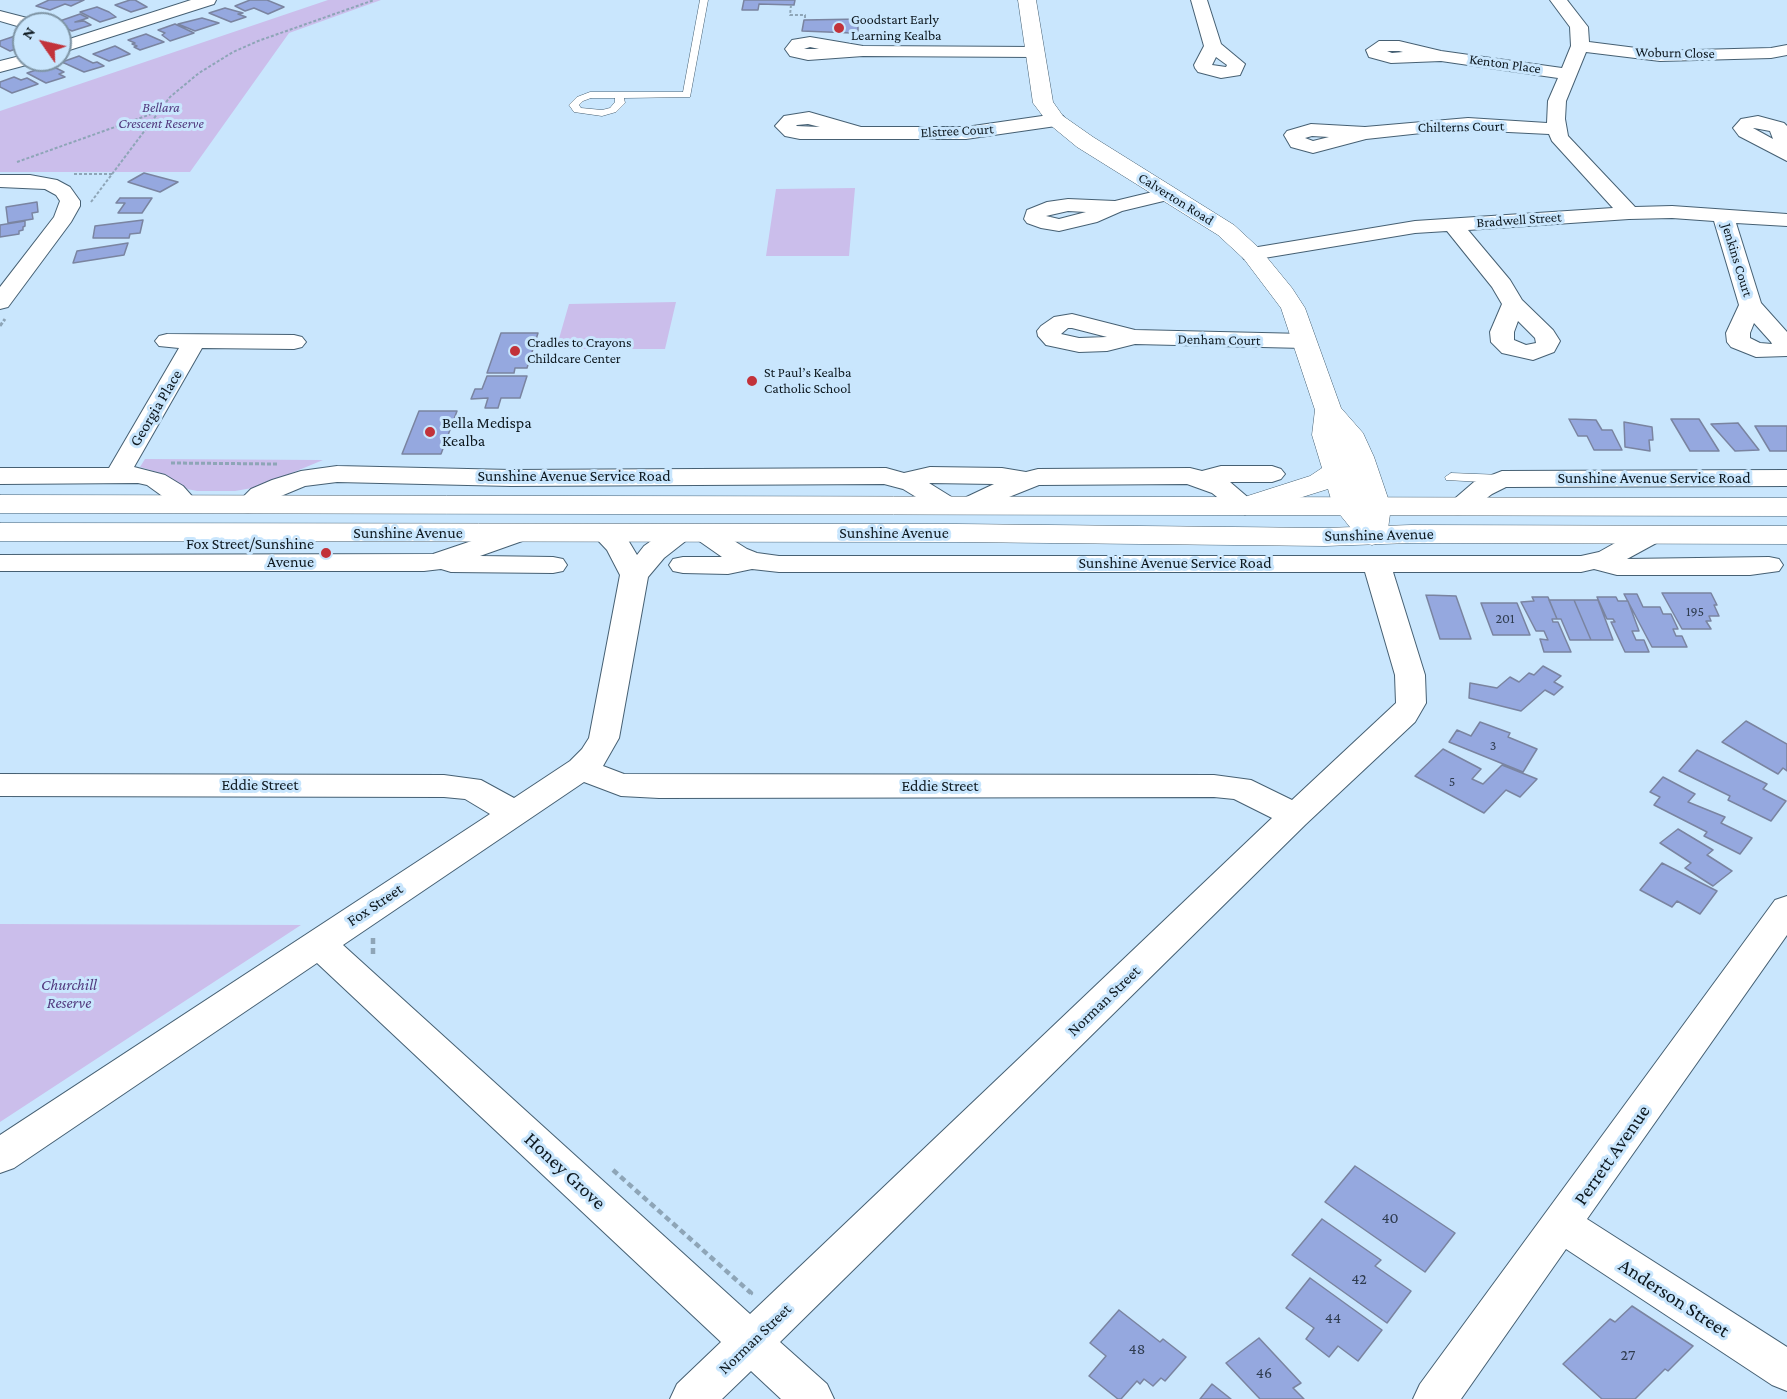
<!DOCTYPE html>
<html>
<head>
<meta charset="utf-8">
<style>
  body { margin:0 }
  #map { position:relative; width:1787px; height:1399px; overflow:hidden; background:#c9e6fd; font-family:"Crimson Pro",serif }
  canvas { display:block }
  .north { position:absolute; left:12px; top:12px; width:60px; height:60px; box-sizing:border-box; background:#c9e6fd; border:2px solid #7e94a4; border-radius:50%; rotate:304deg; font-size:16px; font-weight:700; line-height:24px; text-align:center; color:#0d181f }
  .north::after { content:''; display:block; margin:auto; width:21px; height:27px; background:#c2323a; clip-path:polygon(50% 0,100% 100%,50% 72%,0 100%) }
</style>
</head>
<body>
<div id="map">
<canvas width="1787" height="1399"></canvas>
<div class="north">N</div>
</div>
<script>
const g = document.querySelector('canvas').getContext('2d');
g.lineJoin = 'round';
function paint(path, color) { g.fillStyle = color; g.fill(path, 'evenodd'); }
const shape = rows => new Path2D(rows.map(r => 'M' + r).join(''));
function strokePath(path, color, width, dash) { g.strokeStyle = color; g.lineWidth = width; g.lineCap = dash ? 'butt' : 'round'; g.setLineDash(dash || []); g.stroke(path); }
function label(font, color, halo, rows, align = 'center') {
  g.font = font + ' "Crimson Pro",serif'; g.lineWidth = 6; g.setLineDash([]); g.textBaseline = 'middle'; g.strokeStyle = halo; g.fillStyle = color; for (const [text, x, y, turn = 0] of rows) {
    g.save(); g.translate(x, y); g.rotate((+turn || 0) * Math.PI / 180); g.textAlign = isNaN(turn) ? turn : align; if (halo) g.strokeText(text, 0, 0); g.fillText(text, 0, 0); g.restore();
  }
}
paint(shape([
  [328,0,381,0,289,33,190,172,0,172,0,111],
  [855,188,849,256,766,256,776,189],
  [676,302,665,349,556,349,569,304],
  [145,459,323,460,258,487,235,491,197,491,187,489,164,474,140,467],
  [0,924,301,925,0,1122]
]), '#cbbeeb');
const building = shape([
  [49,0,84,0,71,6,65,4,50,10,36,6,49,0],
  [130,0,135,0,147,7,131,12,115,5,130,0],
  [250,0,267,0,284,7,268,14,254,8,245,11,235,6,250,0],
  [744,0,795,0,794,5,759,4,758,10,742,10,744,0],
  [97,7,109,12,116,17,100,22,80,12,97,7],
  [225,8,243,13,238,14,246,17,231,22,209,13,225,8],
  [80,14,88,18,75,22,84,21,91,25,72,31,54,23,80,14],
  [202,18,219,23,195,31,178,24,202,18],
  [861,19,862,24,858,25,858,31,852,33,802,31,804,20,861,19],
  [175,24,194,33,170,41,162,35,165,33,158,30,175,24],
  [146,34,164,42,140,50,134,47,137,46,132,44,135,43,128,40,146,34],
  [18,35,24,38,24,41,20,42,24,46,10,51,0,46,0,41,18,35],
  [115,46,130,54,109,61,93,54,115,46],
  [79,56,93,63,97,62,104,66,84,72,62,62,79,56],
  [45,67,49,69,54,67,64,72,59,74,65,77,46,83,27,73,45,67],
  [14,77,21,80,27,78,38,84,12,93,0,87,0,82,14,77],
  [144,173,178,182,160,192,128,182,144,173],
  [120,198,152,198,142,213,118,213,125,203,116,203,120,198],
  [37,202,38,212,32,213,33,219,8,223,6,207,37,202],
  [143,220,140,233,130,234,129,238,93,238,95,226,143,220],
  [25,221,25,226,23,227,23,230,19,231,19,234,0,237,0,225,25,221],
  [128,243,124,255,73,263,77,251,128,243],
  [501,333,538,333,527,368,515,368,514,373,487,373,501,333],
  [487,376,527,376,520,398,501,398,498,408,485,408,488,398,471,399,475,389,482,389,487,376],
  [419,411,457,411,441,454,402,454,419,411],
  [1569,419,1596,420,1602,430,1612,430,1622,450,1594,450,1587,436,1578,436,1569,419],
  [1671,419,1699,419,1719,451,1690,451,1671,419],
  [1624,422,1652,427,1653,440,1649,440,1650,451,1625,447,1624,422],
  [1738,423,1759,450,1735,451,1711,424,1738,423],
  [1755,426,1787,426,1787,451,1770,451,1755,426],
  [1662,593,1711,593,1717,605,1714,605,1719,616,1709,616,1711,621,1706,621,1711,629,1682,629,1662,593],
  [1624,594,1637,594,1643,607,1660,607,1663,614,1671,614,1678,629,1673,629,1676,636,1682,636,1687,647,1652,647,1624,594],
  [1426,595,1456,596,1471,639,1440,639,1426,595],
  [1532,597,1548,597,1557,619,1552,619,1553,622,1558,622,1571,652,1544,652,1540,639,1548,640,1544,631,1536,631,1521,602,1534,601,1532,597],
  [1597,597,1616,597,1618,601,1628,601,1639,631,1632,631,1636,640,1644,640,1649,652,1625,652,1611,622,1615,622,1613,619,1607,619,1597,597],
  [1549,600,1574,600,1591,640,1570,640,1561,619,1557,619,1549,600],
  [1574,600,1598,600,1613,640,1591,640,1574,600],
  [1481,603,1517,603,1530,635,1493,635,1481,603],
  [1543,666,1561,676,1554,682,1563,687,1554,695,1545,690,1521,711,1469,698,1470,683,1497,688,1510,677,1519,682,1529,673,1534,675,1543,666],
  [1746,721,1787,744,1787,771,1783,768,1778,774,1722,742,1746,721],
  [1480,722,1510,733,1508,737,1537,749,1523,772,1449,742,1457,730,1471,736,1480,722],
  [1443,749,1481,769,1472,779,1483,784,1502,765,1537,779,1520,797,1506,790,1484,813,1415,776,1443,749],
  [1697,750,1767,784,1763,789,1786,801,1771,821,1728,800,1730,796,1679,771,1697,750],
  [1663,777,1695,794,1688,802,1725,817,1721,823,1752,838,1740,854,1704,836,1707,832,1654,805,1660,797,1650,792,1663,777],
  [1678,829,1713,850,1707,855,1732,871,1713,886,1685,868,1691,863,1660,843,1678,829],
  [1662,863,1717,891,1700,914,1677,901,1672,907,1640,890,1662,863],
  [1355,1166,1455,1233,1425,1272,1325,1202,1355,1166],
  [1322,1219,1381,1260,1375,1266,1411,1291,1387,1323,1292,1255,1322,1219],
  [1310,1278,1382,1330,1358,1361,1338,1346,1329,1357,1306,1339,1314,1328,1286,1308,1310,1278],
  [1632,1306,1693,1346,1668,1371,1665,1369,1635,1399,1602,1399,1563,1364,1610,1319,1615,1322,1632,1306],
  [1119,1310,1160,1342,1163,1339,1186,1357,1165,1381,1161,1378,1153,1386,1144,1379,1140,1384,1137,1381,1121,1399,1118,1399,1089,1376,1106,1356,1090,1343,1119,1310],
  [1259,1338,1301,1383,1293,1388,1304,1399,1260,1399,1226,1363,1259,1338],
  [1212,1384,1231,1399,1200,1399,1212,1384]
]);
paint(building, '#95a8df');
strokePath(building, '#7a84a0', 1.5);
const service = shape([
  [700,0,708,0,690,97,624,98,625,103,616,112,602,116,574,112,569,105,577,97,590,92,683,92,700,0],
  [591,98,615,98,615,102,610,108,602,110,581,108,579,105,583,101,591,98],
  [1451,473,1502,475,1508,479,1502,483,1446,480,1445,477,1451,473]
]);
const minor = shape([
  [191,0,216,0,214,4,60,53,60,42,191,0],
  [1191,0,1207,0,1221,44,1245,64,1240,75,1221,78,1198,72,1195,68,1194,65,1204,46,1191,0],
  [1216,57,1227,65,1226,67,1212,65,1216,57],
  [1550,0,1567,0,1588,27,1589,42,1660,51,1771,48,1787,45,1787,55,1771,58,1660,61,1586,52,1566,101,1565,119,1568,136,1635,207,1672,206,1787,214,1787,226,1736,223,1761,303,1787,332,1787,356,1756,357,1731,347,1727,342,1726,333,1739,305,1714,221,1672,218,1629,219,1468,230,1510,280,1522,300,1553,330,1560,341,1554,352,1533,360,1502,353,1491,342,1490,332,1502,304,1492,287,1447,231,1415,233,1252,260,1244,259,1241,254,1244,249,1252,248,1415,221,1613,208,1552,141,1549,134,1468,130,1440,131,1366,139,1313,153,1291,147,1284,135,1287,131,1311,124,1365,127,1468,118,1547,123,1548,101,1558,78,1441,61,1391,63,1369,57,1366,50,1379,41,1399,41,1441,51,1562,68,1571,46,1570,27,1550,0],
  [1387,51,1399,51,1403,52,1392,53,1387,51],
  [1312,136,1329,137,1313,141,1305,138,1312,136],
  [1518,321,1535,338,1536,343,1526,345,1514,340,1514,332,1518,321],
  [1754,323,1771,342,1772,344,1760,343,1750,338,1750,333,1754,323],
  [0,11,35,20,38,24,24,24,24,28,0,21,0,11],
  [810,37,863,46,1034,47,1040,48,1043,52,1040,56,1034,57,863,56,808,60,790,56,785,49,792,40,810,37],
  [810,47,819,49,804,49,810,47],
  [24,55,24,60,33,60,30,64,0,72,0,61,24,55],
  [809,112,861,127,966,127,1056,114,1063,116,1066,120,1063,124,1056,126,966,139,800,139,785,136,775,126,784,116,809,112],
  [808,124,820,127,796,126,797,125,808,124],
  [1758,116,1784,123,1787,126,1787,161,1739,136,1733,128,1741,119,1758,116],
  [1754,128,1770,131,1773,139,1753,128,1754,128],
  [0,175,30,175,57,180,70,187,80,201,80,206,71,222,8,307,0,309,0,287,54,217,60,201,56,195,45,189,0,187,0,175],
  [1169,188,1176,190,1179,194,1176,198,1122,211,1097,222,1059,231,1041,228,1027,223,1024,219,1027,210,1047,202,1068,199,1115,201,1169,188],
  [1068,211,1086,212,1059,219,1046,216,1068,211],
  [1072,314,1135,330,1304,334,1312,336,1316,341,1312,346,1304,348,1135,344,1107,351,1079,352,1046,345,1038,336,1037,331,1041,326,1054,317,1072,314],
  [1068,328,1072,328,1107,337,1079,338,1061,334,1068,328],
  [167,334,294,335,302,337,306,342,302,347,294,349,202,348,134,467,165,475,183,486,199,504,195,510,186,512,177,510,165,498,147,485,138,483,0,484,0,468,109,468,179,348,159,346,155,341,159,336,167,334],
  [337,466,511,470,886,468,904,473,930,467,1002,468,1026,472,1038,469,1190,468,1202,471,1221,466,1272,466,1281,469,1285,474,1281,479,1272,482,1230,482,1258,506,1254,512,1245,514,1236,512,1212,493,1187,484,1039,485,969,513,958,509,948,513,939,511,903,489,884,484,511,486,337,482,305,486,269,501,257,511,248,513,239,511,235,505,251,489,272,480,301,471,337,466],
  [929,483,930,483,994,484,958,501,929,483],
  [1787,470,1787,486,1506,487,1492,494,1467,513,1458,515,1449,513,1445,507,1474,482,1502,471,1787,470],
  [519,525,528,527,532,533,528,539,480,556,553,557,563,559,567,565,563,571,553,573,451,572,441,569,424,571,0,571,0,555,433,554,519,525],
  [604,525,613,527,628,540,637,555,644,546,671,527,680,525,689,527,692,530,694,527,703,525,712,527,747,549,757,553,779,556,1581,556,1599,552,1640,529,1650,527,1660,529,1663,535,1660,541,1627,559,1769,557,1779,559,1783,565,1779,571,1750,575,1617,575,1594,569,1581,572,1393,572,1425,675,1426,703,1415,722,1306,824,780,1342,827,1384,834,1399,781,1399,751,1371,722,1399,670,1399,677,1384,721,1342,317,963,14,1168,0,1173,0,1135,490,814,465,799,444,797,0,796,0,774,444,775,481,780,514,798,570,761,582,749,589,738,620,575,607,550,591,533,595,527,604,525],
  [692,536,722,557,683,557,673,559,669,565,673,571,683,573,728,574,752,569,779,572,1365,572,1395,675,1396,703,1292,800,1251,780,1214,775,624,774,603,766,619,738,648,577,664,558,692,536],
  [584,782,621,796,659,798,1214,797,1234,799,1272,818,750,1314,343,945,584,782],
  [1787,896,1787,935,1587,1219,1787,1347,1787,1391,1772,1385,1566,1249,1461,1399,1413,1399,1420,1384,1775,900,1787,896]
]);
const tertiary = shape([
  [1018,0,1036,0,1053,102,1063,116,1093,137,1234,225,1260,249,1292,288,1305,308,1341,408,1363,433,1374,457,1391,507,1387,536,1382,542,1372,545,1362,542,1333,506,1328,489,1245,515,1235,512,1231,506,1235,500,1310,476,1322,468,1312,435,1315,410,1281,308,1244,259,1218,235,1077,147,1049,124,1033,103,1018,0]
]);
const primary = shape([
  [0,495,1787,498,1787,516,0,513,0,495],
  [0,523,957,524,1325,528,1411,525,1787,526,1787,544,1411,543,1325,546,957,542,0,541,0,523]
]);
strokePath(service, '#466073', 1);
strokePath(minor, '#466073', 2);
strokePath(tertiary, '#466073', 1);
strokePath(primary, '#466073', 1);
strokePath(shape([
  [791,5,790,15,805,15,805,19],
  [17,162,157,112],
  [74,174,112,174],
  [91,202,170,97,199,73,233,52,258,41,374,0]
]), '#8ea5b7', 2, [3, 2]);
strokePath(shape([
  [0,326,5,319],
  [171,463,278,464]
]), '#8ea5b7', 3, [4, 2]);
strokePath(shape([
  [373,938,373,954],
  [613,1170,751,1293,749,1295]
]), '#8ea5b7', 4.5, [6, 4]);
paint(service, '#fff');
paint(minor, '#fff');
paint(tertiary, '#fff');
paint(primary, '#fff');
for (const [x, y, r, color] of [
  [839,28,6,"#c2323a"],
  [515,351,6,"#c2323a"],
  [752,381,6,"#c2323a"],
  [430,432,6,"#c2323a"],
  [326,553,6,"#c2323a"]
]) { const dot = new Path2D(); dot.arc(x, y, r, 0, 2 * Math.PI); g.fillStyle = color; g.fill(dot); strokePath(dot, '#c9e6fd', 2); }
label('14px', '#0d181f', '#c9e6fd', [
  ["Goodstart Early",851,20],
  ["Learning Kealba",851,36],
  ["Cradles to Crayons",527,343],
  ["Childcare Center",527,359],
  ["St Paul’s Kealba",764,373],
  ["Catholic School",764,389]
], 'left');
label('14px', '#0d181f', '#c9e6fd', [
  ["Woburn Close",1675,53,1],
  ["Kenton Place",1505,64,8],
  ["Chilterns Court",1461,127,-1],
  ["Elstree Court",957,131,-3],
  ["Calverton Road",1176,199,32],
  ["Bradwell Street",1519,220,-4],
  ["Jenkins Court",1737,260,73],
  ["Denham Court",1219,340,1]
]);
label('italic 14px', '#52397e', '#c9e6fd', [
  ["Bellara",161,108],
  ["Crescent Reserve",161,124]
]);
label('14px', '#2f3c4f', null, [
  ["195",1695,612],
  ["201",1505,619],
  ["3",1493,746],
  ["5",1452,782]
]);
label('16px', '#0d181f', '#c9e6fd', [
  ["Georgia Place",156,408,-59],
  ["Sunshine Avenue Service Road",574,476],
  ["Sunshine Avenue Service Road",1654,478],
  ["Sunshine Avenue",408,533],
  ["Sunshine Avenue",894,533],
  ["Sunshine Avenue",1379,535,-1],
  ["Sunshine Avenue Service Road",1175,563],
  ["Eddie Street",260,785],
  ["Eddie Street",940,786],
  ["Fox Street",375,905,-34],
  ["Norman Street",1104,1001,-44],
  ["Norman Street",755,1339,-44]
]);
label('16px', '#0d181f', '#c9e6fd', [
  ["Bella Medispa",442,423],
  ["Kealba",442,441],
  ["Fox Street/Sunshine",314,544,"right"],
  ["Avenue",314,562,"right"]
], 'left');
label('italic 16px', '#52397e', '#c9e6fd', [
  ["Churchill",69,985],
  ["Reserve",69,1003]
]);
label('16px', '#2f3c4f', null, [
  ["40",1390,1218],
  ["42",1359,1279],
  ["44",1333,1318],
  ["48",1137,1349],
  ["27",1628,1355],
  ["46",1264,1373]
]);
label('20px', '#0d181f', '#c9e6fd', [
  ["Perrett Avenue",1612,1155,-55],
  ["Honey Grove",565,1171,43],
  ["Anderson Street",1674,1298,33]
]);
</script>
</body>
</html>
